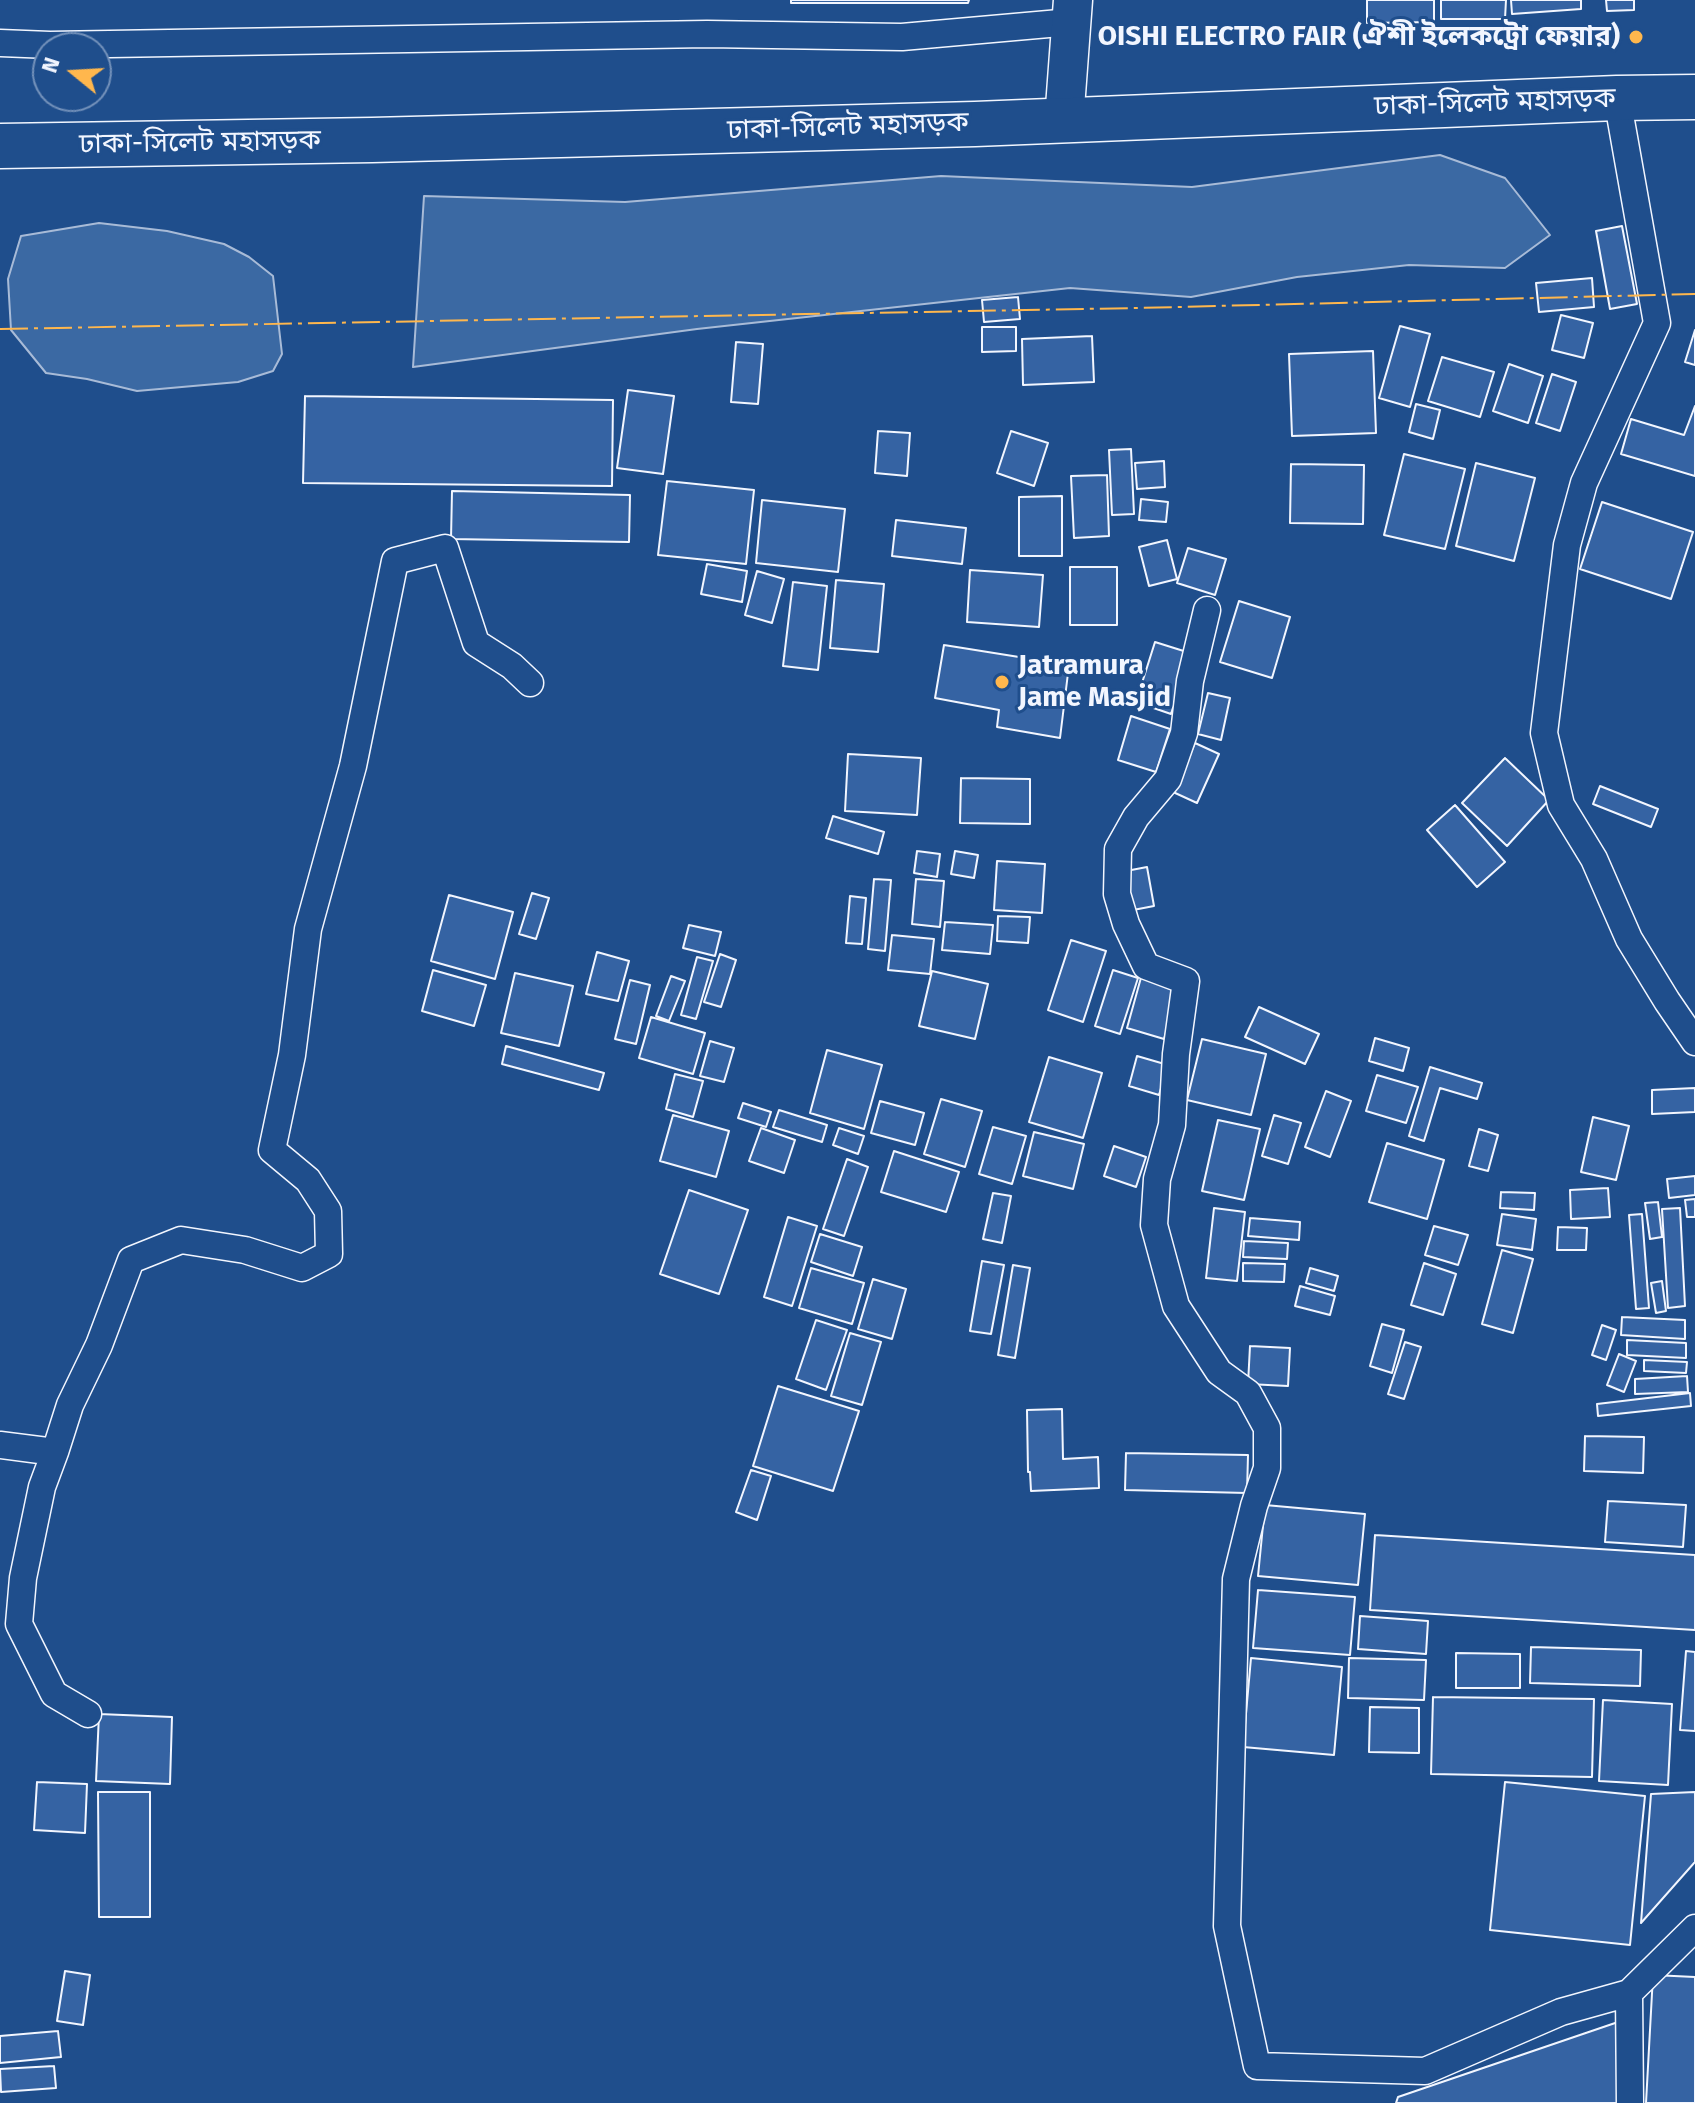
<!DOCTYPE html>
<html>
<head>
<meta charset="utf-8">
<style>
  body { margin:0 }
  #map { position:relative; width:1695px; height:2103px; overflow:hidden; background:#1f4e8c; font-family:"Fira Sans",sans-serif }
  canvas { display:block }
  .north { position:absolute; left:32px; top:32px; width:80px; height:80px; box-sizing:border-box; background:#1f4e8c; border:2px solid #7391ba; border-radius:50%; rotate:288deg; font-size:22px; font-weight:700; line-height:32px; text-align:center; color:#f2f6ff }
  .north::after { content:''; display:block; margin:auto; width:28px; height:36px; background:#ffb74d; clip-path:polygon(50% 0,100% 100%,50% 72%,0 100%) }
</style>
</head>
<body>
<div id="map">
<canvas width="1695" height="2103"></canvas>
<div class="north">N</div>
</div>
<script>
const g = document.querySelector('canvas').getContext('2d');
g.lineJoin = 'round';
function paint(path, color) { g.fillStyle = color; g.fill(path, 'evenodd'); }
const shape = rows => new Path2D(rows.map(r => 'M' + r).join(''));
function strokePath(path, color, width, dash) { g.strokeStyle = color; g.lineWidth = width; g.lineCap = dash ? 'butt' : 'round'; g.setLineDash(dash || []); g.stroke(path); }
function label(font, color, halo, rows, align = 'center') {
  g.font = font + ' "Fira Sans","Noto Sans Bengali",sans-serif'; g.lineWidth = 6; g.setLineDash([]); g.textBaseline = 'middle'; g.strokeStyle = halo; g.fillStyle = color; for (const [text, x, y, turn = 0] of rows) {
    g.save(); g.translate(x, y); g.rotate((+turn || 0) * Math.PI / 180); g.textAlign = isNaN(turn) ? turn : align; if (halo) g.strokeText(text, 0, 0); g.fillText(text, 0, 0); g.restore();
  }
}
const water = shape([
  [1440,155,1505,178,1550,235,1505,268,1409,265,1297,277,1191,297,1070,288,697,329,413,367,424,196,625,202,941,176,1192,187,1440,155],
  [99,223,167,231,224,244,249,257,273,276,282,354,273,371,238,382,137,391,87,379,46,373,11,330,8,279,21,236,99,223]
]);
paint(water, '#3b69a3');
strokePath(water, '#a8bbd7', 2);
const building = shape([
  [791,0,969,0,968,3,791,3,791,0],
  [1367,0,1434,0,1434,22,1367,23,1367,0],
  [1441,0,1506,0,1505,19,1441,19,1441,0],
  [1511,0,1581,0,1581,9,1512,14,1511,0],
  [1606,0,1634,0,1634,10,1607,11,1606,0],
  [1622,226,1637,304,1610,309,1596,231,1622,226],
  [1592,278,1594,307,1539,312,1536,283,1592,278],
  [1018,297,1020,319,984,322,982,300,1018,297],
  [1561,315,1593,323,1584,358,1552,350,1561,315],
  [1400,326,1430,334,1410,407,1379,398,1400,326],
  [982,327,1016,327,1016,351,982,352,982,327],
  [1695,330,1695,365,1685,362,1695,330],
  [1092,336,1094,382,1023,385,1022,339,1092,336],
  [736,342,763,344,758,404,731,402,736,342],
  [1373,351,1376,433,1292,436,1289,354,1373,351],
  [1442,357,1494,372,1480,417,1428,401,1442,357],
  [1509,364,1543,376,1528,423,1493,411,1509,364],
  [1552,374,1576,382,1560,431,1536,423,1552,374],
  [628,390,674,396,663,474,617,468,628,390],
  [305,396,613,400,612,486,303,483,305,396],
  [1416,404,1440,410,1433,439,1409,432,1416,404],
  [1695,406,1695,476,1621,454,1631,419,1684,435,1695,406],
  [878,431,910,433,907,476,875,473,878,431],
  [1011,431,1048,443,1034,486,997,473,1011,431],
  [1131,449,1134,514,1112,515,1109,450,1131,449],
  [1404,454,1465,469,1445,549,1384,535,1404,454],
  [1164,461,1165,487,1137,489,1135,463,1164,461],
  [1476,463,1535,478,1514,561,1456,546,1476,463],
  [1291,464,1364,465,1363,524,1290,523,1291,464],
  [1107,475,1109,536,1074,538,1071,476,1107,475],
  [667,481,754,490,746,564,658,555,667,481],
  [452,491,630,495,629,542,451,539,452,491],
  [1062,496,1062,556,1019,556,1019,497,1062,496],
  [1141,499,1168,502,1166,522,1139,520,1141,499],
  [762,500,845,509,838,572,756,563,762,500],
  [1602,502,1693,532,1671,599,1580,569,1602,502],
  [896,520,966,528,962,564,892,556,896,520],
  [1167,540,1177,579,1149,586,1139,547,1167,540],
  [1188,548,1226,559,1215,595,1177,583,1188,548],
  [707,564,747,571,742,602,701,594,707,564],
  [1070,567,1117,567,1117,625,1070,625,1070,567],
  [970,570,1043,575,1039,627,967,622,970,570],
  [757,571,784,579,772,623,745,615,757,571],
  [836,580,884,584,878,652,830,648,836,580],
  [793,582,827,586,818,670,783,666,793,582],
  [1239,601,1290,617,1272,678,1220,662,1239,601],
  [1155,642,1190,653,1171,714,1136,702,1155,642],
  [944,645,1069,665,1060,738,997,727,999,710,935,698,944,645],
  [1208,693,1230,698,1221,740,1198,734,1208,693],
  [1131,716,1170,729,1156,772,1118,760,1131,716],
  [1195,743,1219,754,1197,803,1173,792,1195,743],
  [848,754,921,758,917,815,845,811,848,754],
  [1505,758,1549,800,1507,846,1462,803,1505,758],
  [961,778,1030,779,1030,824,960,823,961,778],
  [1600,786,1658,809,1651,827,1593,804,1600,786],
  [1455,805,1505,862,1477,887,1427,830,1455,805],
  [833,816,884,832,878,854,826,838,833,816],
  [917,851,940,854,937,877,914,873,917,851],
  [955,851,978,855,974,878,951,874,955,851],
  [997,861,1045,864,1042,913,994,910,997,861],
  [1147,867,1154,906,1128,911,1121,872,1147,867],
  [874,879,891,880,885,951,868,949,874,879],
  [916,879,944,881,940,927,912,924,916,879],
  [532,893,549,898,536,939,519,934,532,893],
  [449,895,513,912,495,979,431,961,449,895],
  [850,896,866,898,862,944,846,943,850,896],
  [998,916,1030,917,1028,943,997,941,998,916],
  [945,922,993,925,990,954,942,950,945,922],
  [689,925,721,932,715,956,683,948,689,925],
  [892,935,934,939,930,974,888,970,892,935],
  [1071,940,1106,951,1083,1022,1048,1010,1071,940],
  [597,952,629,961,618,1001,586,994,597,952],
  [720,954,736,960,721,1007,704,1002,720,954],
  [697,957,713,961,696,1019,681,1015,697,957],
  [433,970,486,985,474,1026,422,1011,433,970],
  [1113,970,1138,978,1120,1034,1095,1026,1113,970],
  [932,971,988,984,975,1039,919,1026,932,971],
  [515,973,573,986,559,1046,501,1033,515,973],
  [1142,974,1180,985,1164,1039,1127,1028,1142,974],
  [671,976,685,981,669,1021,656,1016,671,976],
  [630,980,650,985,636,1044,615,1039,630,980],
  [1259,1007,1319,1034,1305,1064,1245,1037,1259,1007],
  [651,1017,705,1033,693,1074,639,1058,651,1017],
  [1375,1038,1409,1048,1403,1071,1369,1061,1375,1038],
  [1202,1039,1266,1054,1251,1115,1187,1100,1202,1039],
  [710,1041,734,1048,724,1082,700,1076,710,1041],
  [506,1046,604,1073,599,1090,502,1064,506,1046],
  [827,1050,882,1065,864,1129,810,1113,827,1050],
  [1137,1056,1168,1065,1159,1095,1129,1086,1137,1056],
  [1049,1057,1102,1073,1083,1138,1029,1122,1049,1057],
  [1430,1067,1482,1083,1477,1099,1440,1088,1424,1141,1409,1136,1430,1067],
  [675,1074,703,1081,693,1117,666,1109,675,1074],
  [1377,1075,1418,1087,1406,1123,1366,1111,1377,1075],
  [1695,1088,1695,1112,1652,1114,1652,1090,1695,1088],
  [1326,1091,1351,1101,1330,1157,1305,1147,1326,1091],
  [941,1099,982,1111,965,1167,924,1154,941,1099],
  [880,1101,924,1113,915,1145,871,1133,880,1101],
  [743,1103,771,1112,766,1127,738,1118,743,1103],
  [779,1110,827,1125,822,1142,773,1127,779,1110],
  [673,1115,729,1131,716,1177,660,1161,673,1115],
  [1274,1115,1301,1123,1288,1164,1262,1156,1274,1115],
  [1593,1117,1629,1126,1616,1180,1581,1172,1593,1117],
  [1218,1120,1260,1129,1244,1200,1202,1191,1218,1120],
  [993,1127,1026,1136,1012,1184,979,1174,993,1127],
  [761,1128,795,1140,784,1173,749,1161,761,1128],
  [839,1128,864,1136,858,1154,833,1145,839,1128],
  [1479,1129,1498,1135,1488,1171,1469,1166,1479,1129],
  [1034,1132,1084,1144,1073,1189,1023,1176,1034,1132],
  [1387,1143,1444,1160,1427,1219,1369,1202,1387,1143],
  [1114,1146,1146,1157,1136,1187,1104,1176,1114,1146],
  [894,1151,959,1172,946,1212,881,1192,894,1151],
  [847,1159,868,1167,844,1236,823,1229,847,1159],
  [1695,1176,1695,1195,1669,1198,1667,1179,1695,1176],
  [1608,1188,1610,1217,1571,1219,1570,1190,1608,1188],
  [689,1190,748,1210,719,1294,660,1274,689,1190],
  [1501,1192,1535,1193,1534,1210,1500,1208,1501,1192],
  [993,1193,1011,1196,1002,1243,983,1239,993,1193],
  [1695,1199,1695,1217,1687,1217,1685,1200,1695,1199],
  [1658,1202,1662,1237,1650,1239,1645,1203,1658,1202],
  [1214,1208,1245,1212,1237,1281,1206,1278,1214,1208],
  [1680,1208,1685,1306,1668,1308,1662,1209,1680,1208],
  [1502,1214,1536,1219,1532,1250,1497,1245,1502,1214],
  [1642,1214,1649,1308,1636,1309,1629,1215,1642,1214],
  [788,1217,817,1226,792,1306,764,1297,788,1217],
  [1250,1218,1300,1222,1299,1240,1248,1236,1250,1218],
  [1434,1226,1468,1235,1458,1265,1425,1255,1434,1226],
  [1558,1227,1587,1228,1586,1250,1557,1250,1558,1227],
  [820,1234,862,1247,853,1276,811,1262,820,1234],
  [1244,1241,1288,1243,1287,1259,1243,1257,1244,1241],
  [1502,1250,1533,1259,1513,1333,1482,1324,1502,1250],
  [982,1261,1004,1265,991,1334,970,1331,982,1261],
  [1243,1263,1285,1264,1284,1282,1243,1281,1243,1263],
  [1424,1263,1456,1274,1443,1315,1411,1305,1424,1263],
  [1013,1265,1030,1268,1015,1358,998,1355,1013,1265],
  [811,1268,864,1283,852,1324,799,1308,811,1268],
  [1310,1268,1338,1276,1334,1291,1306,1283,1310,1268],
  [873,1279,906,1289,892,1339,858,1329,873,1279],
  [1662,1281,1666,1311,1656,1313,1651,1283,1662,1281],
  [1300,1286,1335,1296,1330,1315,1295,1306,1300,1286],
  [1622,1317,1685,1320,1685,1339,1621,1335,1622,1317],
  [816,1320,847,1330,826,1390,796,1379,816,1320],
  [1382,1324,1404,1330,1392,1373,1370,1366,1382,1324],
  [1602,1325,1616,1330,1606,1360,1592,1355,1602,1325],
  [850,1333,881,1342,862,1405,831,1396,850,1333],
  [1627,1340,1686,1343,1686,1358,1627,1355,1627,1340],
  [1405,1342,1421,1347,1404,1399,1388,1394,1405,1342],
  [1250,1346,1290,1348,1288,1386,1248,1384,1250,1346],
  [1619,1354,1636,1361,1624,1392,1607,1385,1619,1354],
  [1644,1360,1687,1362,1686,1373,1644,1371,1644,1360],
  [1687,1376,1688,1392,1635,1394,1635,1379,1687,1376],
  [778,1386,859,1411,833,1491,753,1466,778,1386],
  [1690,1393,1691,1406,1598,1416,1597,1404,1690,1393],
  [1062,1409,1063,1459,1098,1457,1099,1488,1031,1491,1030,1472,1028,1472,1027,1410,1062,1409],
  [1585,1436,1644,1437,1643,1473,1584,1471,1585,1436],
  [1126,1453,1248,1455,1247,1493,1125,1490,1126,1453],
  [751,1470,771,1476,757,1520,736,1512,751,1470],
  [1608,1501,1686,1505,1683,1547,1605,1542,1608,1501],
  [1265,1505,1365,1514,1358,1585,1258,1576,1265,1505],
  [1375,1535,1695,1555,1695,1630,1370,1610,1375,1535],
  [1258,1590,1355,1597,1350,1655,1253,1648,1258,1590],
  [1360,1616,1428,1621,1426,1654,1358,1649,1360,1616],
  [1531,1647,1641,1650,1640,1686,1530,1683,1531,1647],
  [1686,1651,1695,1652,1695,1731,1680,1730,1686,1651],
  [1456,1653,1520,1654,1520,1688,1456,1688,1456,1653],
  [1251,1658,1342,1667,1334,1755,1243,1747,1251,1658],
  [1349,1658,1426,1660,1424,1700,1348,1698,1349,1658],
  [1433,1697,1594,1699,1592,1777,1431,1774,1433,1697],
  [1603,1700,1672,1704,1668,1785,1599,1781,1603,1700],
  [1370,1707,1419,1708,1419,1753,1369,1752,1370,1707],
  [99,1714,172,1717,170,1784,96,1781,99,1714],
  [37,1782,87,1784,85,1833,34,1830,37,1782],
  [1505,1782,1645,1796,1630,1945,1490,1930,1505,1782],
  [98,1792,150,1792,150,1917,99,1917,98,1792],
  [1695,1792,1695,1862,1641,1923,1651,1794,1695,1792],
  [65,1971,90,1975,83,2025,57,2021,65,1971],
  [1653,1975,1695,1977,1695,2103,1646,2103,1653,1975],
  [1621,2021,1617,2103,1396,2103,1398,2097,1621,2021],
  [58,2031,61,2057,0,2063,0,2036,58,2031],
  [54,2066,56,2088,1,2092,0,2069,54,2066]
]);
paint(building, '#3563a3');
strokePath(building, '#f2f6ff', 2);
const street = shape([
  [0,43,50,45,707,34,902,37,1071,22],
  [1617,98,1657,323,1584,483,1567,545,1544,733,1561,805,1594,859,1629,939,1667,1001,1695,1042],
  [1207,610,1190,681,1184,733,1168,779,1136,817,1118,849,1117,894,1126,924,1146,966,1186,981,1176,1054,1172,1125,1157,1179,1154,1225,1176,1306,1219,1372,1248,1393,1267,1428,1267,1468,1254,1506,1236,1579,1227,1926,1257,2066,1425,2071,1561,2012,1629,1993,1695,1928],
  [0,1445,55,1452,70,1405,99,1345,131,1260,181,1240,245,1250,302,1268,329,1254,328,1211,308,1180,272,1150,292,1055,308,929,353,766,395,561,445,548,476,643,512,666,530,683],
  [55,1452,42,1487,23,1578,19,1624,54,1694,88,1714],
  [1629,1993,1630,2103]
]);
const secondary = shape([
  [1064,121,1073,0]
]);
const highway = shape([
  [0,146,372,140,975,124,1617,98,1695,97]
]);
strokePath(street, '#f2f6ff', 29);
strokePath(secondary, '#f2f6ff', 41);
strokePath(highway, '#f2f6ff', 47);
strokePath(street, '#1f4e8c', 26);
strokePath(secondary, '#1f4e8c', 38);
strokePath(highway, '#1f4e8c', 44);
strokePath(shape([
  [0,329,1137,308,1695,294]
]), '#ffb74d', 2, [28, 6, 4, 6]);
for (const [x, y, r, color] of [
  [1636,37,8,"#ffb74d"],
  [1002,682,8,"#ffb74d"]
]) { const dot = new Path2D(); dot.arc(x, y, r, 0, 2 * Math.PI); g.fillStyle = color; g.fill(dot); strokePath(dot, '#1f4e8c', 3); }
label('bold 28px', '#f2f6ff', '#1f4e8c', [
  ["OISHI ELECTRO FAIR (ঐশী ইলেকট্রো ফেয়ার)",1620,37],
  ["Jatramura",1018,666,"left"],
  ["Jame Masjid",1018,698,"left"]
], 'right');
label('28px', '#f2f6ff', '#1f4e8c', [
  ["ঢাকা-সিলেট মহাসড়ক",1495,103,-2],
  ["ঢাকা-সিলেট মহাসড়ক",848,127,-2],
  ["ঢাকা-সিলেট মহাসড়ক",200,143,-1]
]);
</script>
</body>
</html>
